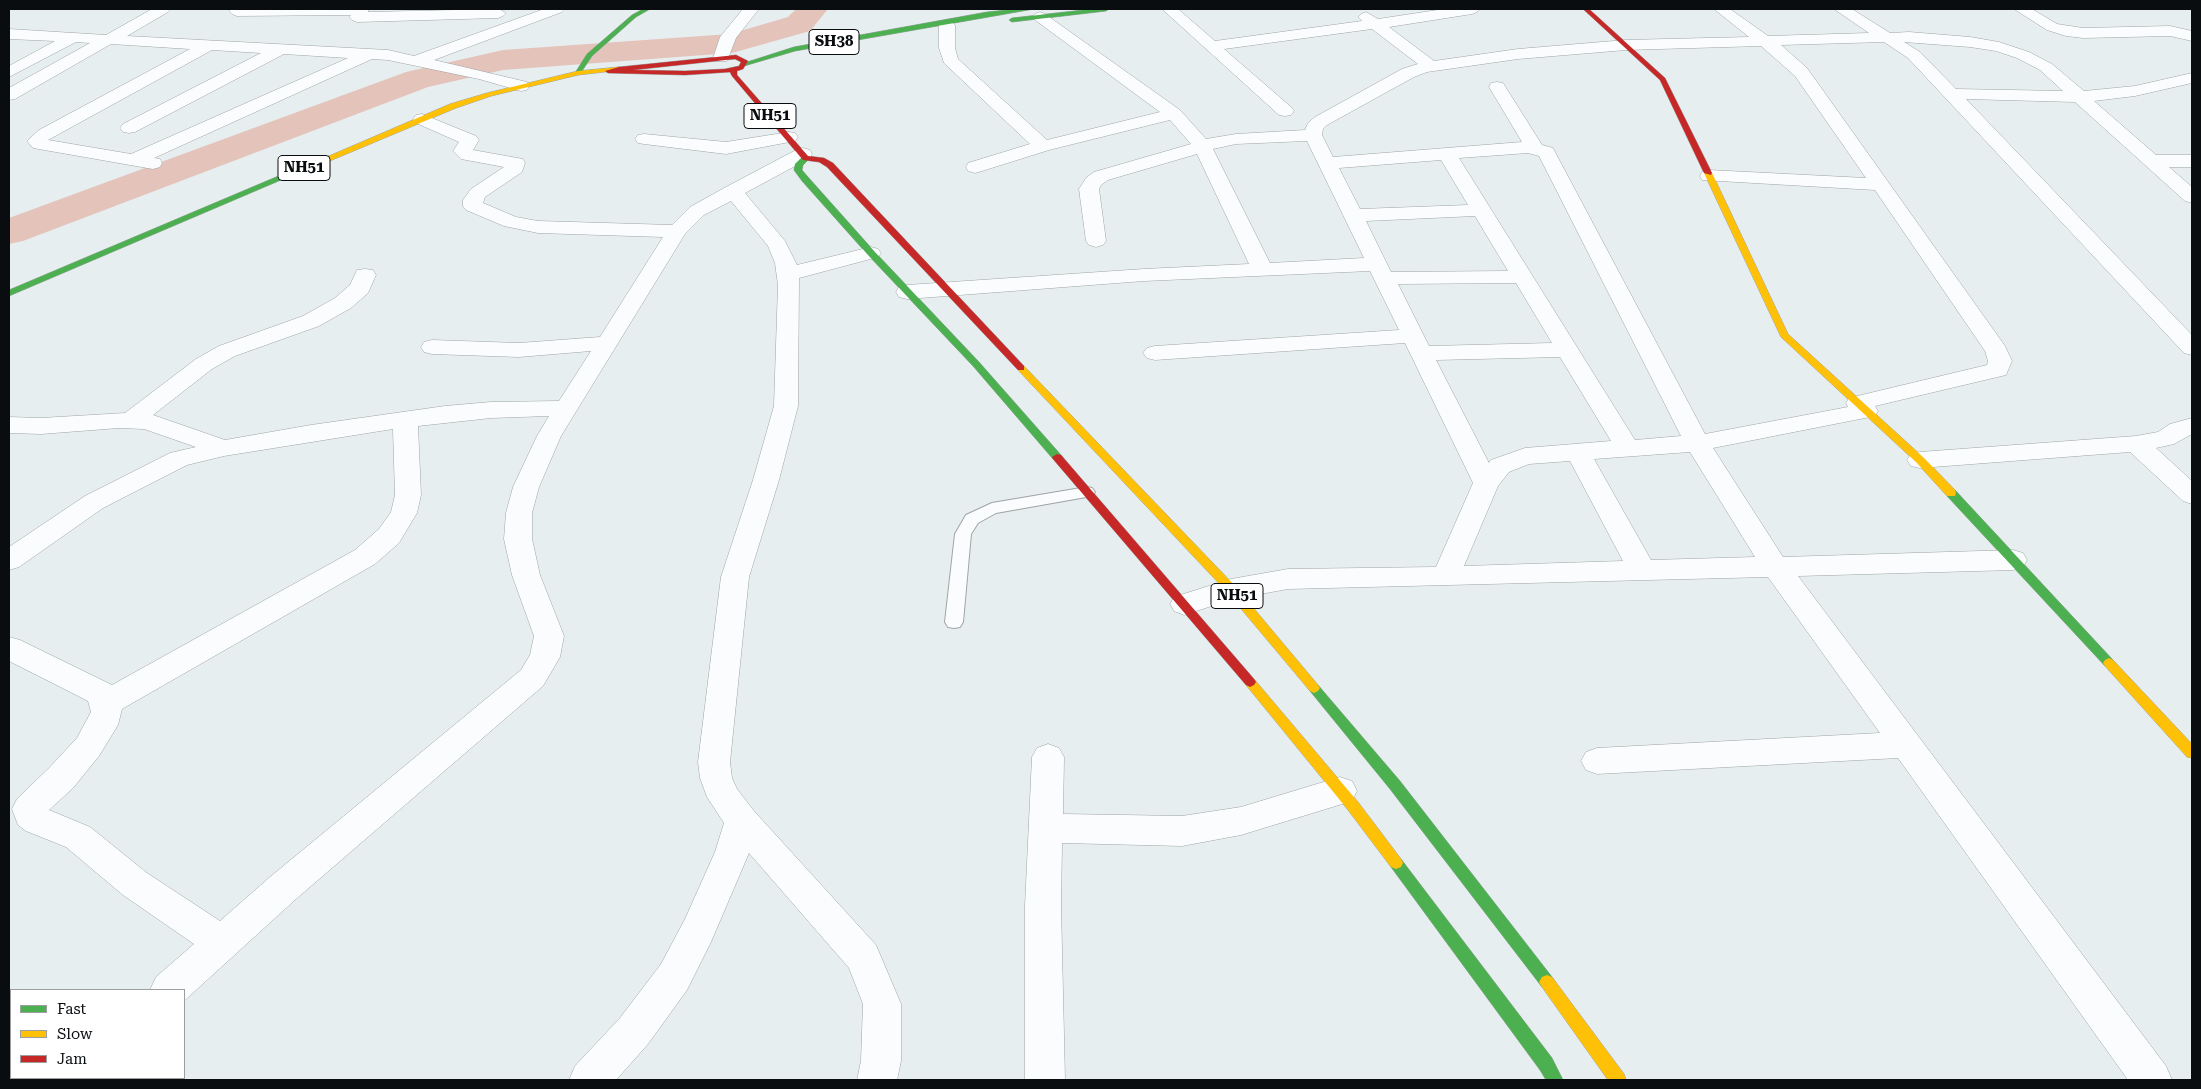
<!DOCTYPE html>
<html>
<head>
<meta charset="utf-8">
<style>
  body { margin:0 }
  #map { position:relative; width:2201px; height:1089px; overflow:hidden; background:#e7eef0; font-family:"Roboto Serif",serif }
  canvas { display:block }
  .frame { position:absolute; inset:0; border:10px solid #090d0f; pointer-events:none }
  .legend { position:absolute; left:10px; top:989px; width:175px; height:90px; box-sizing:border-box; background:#fff; border:1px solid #9d9e9f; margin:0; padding:6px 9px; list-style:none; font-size:15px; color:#090d0f }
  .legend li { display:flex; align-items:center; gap:10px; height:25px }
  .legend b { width:25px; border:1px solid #9d9e9f }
</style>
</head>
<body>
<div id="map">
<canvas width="2201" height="1089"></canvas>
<div class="frame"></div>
<ul class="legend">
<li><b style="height:6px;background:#4caf50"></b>Fast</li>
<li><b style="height:6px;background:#ffc107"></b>Slow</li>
<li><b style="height:6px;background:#c62828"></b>Jam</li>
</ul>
</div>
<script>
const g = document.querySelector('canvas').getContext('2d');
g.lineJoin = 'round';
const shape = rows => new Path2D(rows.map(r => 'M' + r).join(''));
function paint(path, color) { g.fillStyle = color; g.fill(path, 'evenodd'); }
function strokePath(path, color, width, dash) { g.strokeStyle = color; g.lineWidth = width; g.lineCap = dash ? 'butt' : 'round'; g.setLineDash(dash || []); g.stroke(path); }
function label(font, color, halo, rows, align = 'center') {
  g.font = font + ' "Roboto Serif",serif'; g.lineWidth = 4.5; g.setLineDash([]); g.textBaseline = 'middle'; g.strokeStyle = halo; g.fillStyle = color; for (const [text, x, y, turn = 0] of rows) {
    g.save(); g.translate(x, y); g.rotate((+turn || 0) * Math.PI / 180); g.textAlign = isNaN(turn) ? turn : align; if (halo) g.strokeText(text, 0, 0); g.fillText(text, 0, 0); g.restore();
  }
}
paint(shape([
  [796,9,828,9,810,31,732,53,503,70,428,87,23,241,9,244,9,218,406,72,503,50,730,34,788,17,796,9]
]), '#e4c3bb');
const lane = shape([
  [1087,487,1092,488,1095,492,1092,496,996,513,978,523,971,534,963,622,960,627,954,628,948,627,945,622,955,534,966,515,992,503,1087,487]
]);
const street = shape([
  [152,9,171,9,168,12,127,36,388,50,414,56,544,9,565,9,562,12,434,60,527,82,529,86,527,90,521,91,479,79,388,60,372,59,154,158,160,159,162,163,160,167,153,169,33,148,27,141,39,130,190,49,111,44,15,99,9,100,9,88,90,43,76,42,9,77,9,66,55,41,9,39,9,29,106,35,152,9],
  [212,50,261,53,123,124,120,128,123,132,129,133,135,132,284,54,348,58,131,154,48,140,212,50],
  [231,9,369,9,368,12,499,9,506,13,503,16,498,18,357,22,352,20,349,17,351,15,237,16,232,14,229,11,231,9],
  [743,9,759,9,736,38,727,61,715,61,713,58,720,37,743,9],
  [1162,9,1178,9,1215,41,1362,21,1358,17,1361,14,1366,12,1378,19,1444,9,1479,9,1477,12,1472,14,1389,27,1434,61,1518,49,1626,40,1749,37,1714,9,1730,9,1768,36,1869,33,1834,9,1852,9,1890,33,1909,32,1970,37,1999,42,2029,52,2052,64,2084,91,2135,86,2192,73,2192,83,2135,96,2094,101,2156,155,2192,155,2192,167,2169,167,2192,187,2192,203,2185,201,2075,102,1966,99,2192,335,2192,355,2184,353,1908,58,1884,42,1781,45,1807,68,2005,346,2012,361,2006,375,1875,406,1878,411,1875,416,1713,448,1783,557,2013,550,2023,553,2027,560,2023,567,2013,570,1798,576,2166,1066,2172,1080,2128,1080,1898,758,1597,774,1586,770,1581,761,1586,752,1597,748,1880,733,1768,577,1288,589,1233,599,1184,615,1174,611,1170,604,1174,597,1231,579,1288,569,1436,567,1473,483,1405,343,1155,360,1147,358,1143,353,1147,348,1155,346,1399,330,1370,271,1144,281,907,299,899,297,896,292,899,287,907,285,1144,269,1249,264,1197,154,1108,180,1101,185,1099,189,1106,241,1103,245,1096,247,1089,245,1086,241,1079,189,1086,178,1094,172,1191,144,1170,120,1049,150,982,171,975,173,968,171,966,167,968,163,1030,144,944,63,939,48,939,25,942,22,947,20,952,22,955,25,955,48,958,59,1047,140,1160,112,1035,20,1032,17,1035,14,1040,12,1045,14,1180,110,1206,139,1236,134,1305,130,1308,123,1315,117,1402,69,1418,64,1372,29,1224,49,1291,107,1294,111,1291,115,1285,116,1279,115,1162,9],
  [1904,42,1970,47,1996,51,2017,58,2040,70,2063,91,1956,89,1920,52,1904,42],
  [1761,46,1795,76,1866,178,1709,170,1702,172,1700,176,1702,180,1875,190,1985,351,1988,361,1987,365,1849,398,1846,403,1848,407,1705,434,1555,152,1553,148,1542,145,1503,83,1497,82,1491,83,1489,87,1522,142,1333,157,1322,135,1323,129,1327,125,1414,77,1427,72,1518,59,1626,50,1761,46],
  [1307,141,1364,258,1270,263,1213,149,1236,144,1307,141],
  [1528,153,1539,156,1681,436,1635,440,1459,158,1528,153],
  [1441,160,1468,205,1360,209,1339,168,1441,160],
  [1475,216,1508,271,1391,272,1366,221,1475,216],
  [1516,283,1552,343,1429,346,1398,284,1516,283],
  [1560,357,1611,441,1525,448,1491,460,1489,463,1436,360,1560,357],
  [1690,452,1755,557,1651,560,1594,459,1690,452],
  [1570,461,1623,561,1464,566,1498,486,1509,472,1529,464,1570,461],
  [2014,9,2032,9,2057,24,2083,28,2170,26,2192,31,2192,41,2170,36,2083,38,2066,36,2047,30,2014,9],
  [422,114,476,136,479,140,473,150,523,159,525,163,522,172,485,197,483,203,516,217,538,221,672,225,690,207,726,187,796,150,803,148,810,150,812,154,810,158,745,193,785,241,797,265,871,247,878,249,881,253,878,257,799,278,798,406,779,480,749,577,730,762,732,778,737,789,754,811,876,945,901,1004,901,1061,897,1080,857,1080,861,1061,863,1004,849,968,749,853,711,942,687,990,648,1044,616,1080,569,1080,575,1066,620,1018,661,964,685,919,715,852,724,823,707,797,700,778,698,762,721,577,753,480,774,406,778,285,775,263,768,246,731,201,704,215,685,234,561,436,539,487,532,513,532,539,540,575,564,636,560,657,543,686,296,899,184,1001,184,990,150,990,156,977,194,944,123,895,66,847,26,831,18,825,12,809,17,799,49,768,77,738,91,712,88,701,9,661,9,637,20,640,112,685,355,550,379,529,391,512,395,495,393,429,224,456,187,465,103,508,19,567,9,570,9,547,85,496,170,453,196,447,144,429,119,428,41,434,9,433,9,417,41,418,125,413,196,359,219,346,303,316,335,298,350,285,357,270,365,269,373,270,376,275,368,293,351,308,319,326,235,356,212,369,153,415,225,440,311,425,445,406,491,402,559,401,591,351,519,357,432,354,424,352,421,347,424,342,432,340,519,343,600,337,663,237,538,233,504,226,466,210,463,206,463,200,471,189,504,167,461,159,453,151,459,142,416,123,413,119,416,115,422,114],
  [549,416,537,436,513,487,506,513,504,539,512,575,534,636,530,655,521,670,270,877,220,921,147,873,90,827,49,810,73,788,99,756,118,725,122,709,375,564,399,543,417,513,421,495,418,426,491,418,549,416],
  [789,132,795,133,798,137,795,141,726,154,644,144,638,143,635,139,638,135,644,134,726,142,789,132],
  [2192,418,2192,434,2174,444,2156,448,2192,481,2192,504,2183,501,2130,452,1920,468,1911,466,1907,460,1911,454,1920,452,2136,436,2158,432,2170,424,2192,418],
  [1048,744,1059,748,1064,757,1063,814,1182,816,1241,807,1340,777,1352,781,1357,791,1352,801,1241,835,1182,846,1062,843,1061,906,1065,1080,1025,1080,1025,906,1032,757,1037,748,1048,744],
  [51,1078,93,1078,92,1080,50,1080,51,1078]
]);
const fast = shape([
  [643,9,650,9,636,17,592,56,580,74,576,74,575,73,587,54,632,15,643,9],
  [1017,9,1034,9,795,51,744,66,741,64,794,47,987,12,1017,9],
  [1092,9,1109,9,1106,11,1012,22,1009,20,1012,18,1092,9],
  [803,156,810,158,803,165,802,170,808,177,874,251,979,362,1061,455,1062,457,1061,459,1053,459,973,366,868,255,802,181,794,170,795,164,803,156],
  [295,169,302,171,9,296,9,290,295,169],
  [1951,489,1955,490,2113,660,2115,663,2113,666,2105,666,1947,496,1946,493,1951,489],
  [1314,683,1318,685,1400,781,1552,977,1555,982,1552,987,1547,989,1542,987,1390,789,1310,691,1308,688,1310,685,1314,683],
  [1396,857,1401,859,1552,1058,1563,1080,1546,1080,1540,1070,1391,867,1389,863,1391,859,1396,857]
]);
const slow = shape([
  [619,67,621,68,621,70,578,75,491,96,456,108,301,173,294,171,450,104,487,93,578,71,619,67],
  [1705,171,1712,173,1788,334,1924,458,1955,490,1956,493,1955,496,1947,496,1916,462,1781,337,1704,173,1705,171],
  [1021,365,1024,366,1235,586,1318,685,1320,688,1318,691,1314,693,1310,691,1227,592,1018,370,1018,366,1021,365],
  [2109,658,2113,660,2192,744,2192,758,2187,757,2105,666,2103,663,2105,660,2109,658],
  [1250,677,1254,679,1358,802,1401,859,1403,863,1401,867,1396,869,1391,867,1348,810,1246,685,1244,682,1246,679,1250,677],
  [1547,975,1552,977,1624,1074,1626,1080,1608,1080,1542,987,1539,982,1542,977,1547,975]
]);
const jam = shape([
  [1583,9,1589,9,1665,78,1712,173,1711,175,1704,173,1660,80,1583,9],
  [736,55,748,61,743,69,737,71,737,75,808,156,824,158,833,163,1024,366,1024,370,1018,370,827,167,819,162,803,160,732,76,730,72,685,75,608,73,605,71,619,67,736,55],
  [735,59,741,62,739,66,725,69,685,71,633,70,735,59],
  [1057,454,1061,455,1254,679,1256,682,1254,685,1250,687,1246,685,1053,459,1052,457,1057,454]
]);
strokePath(lane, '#9ea4a5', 2);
strokePath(street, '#9ea4a5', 1);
strokePath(fast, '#9ea4a5', 1);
strokePath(slow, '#9ea4a5', 1);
strokePath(jam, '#9ea4a5', 1);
paint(lane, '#fbfcfd');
paint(street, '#fbfcfd');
paint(fast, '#4caf50');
paint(slow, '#ffc107');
paint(jam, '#c62828');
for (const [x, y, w] of [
  [834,42,50],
  [770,116,52],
  [304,168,52],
  [1237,596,52]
]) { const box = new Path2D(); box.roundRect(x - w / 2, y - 12.5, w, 25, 4); g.fillStyle = '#fff'; g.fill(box); strokePath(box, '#090d0f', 1); }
label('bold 15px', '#090d0f', null, [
  ["SH38",834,42],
  ["NH51",770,116],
  ["NH51",304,168],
  ["NH51",1237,596]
]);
</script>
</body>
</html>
